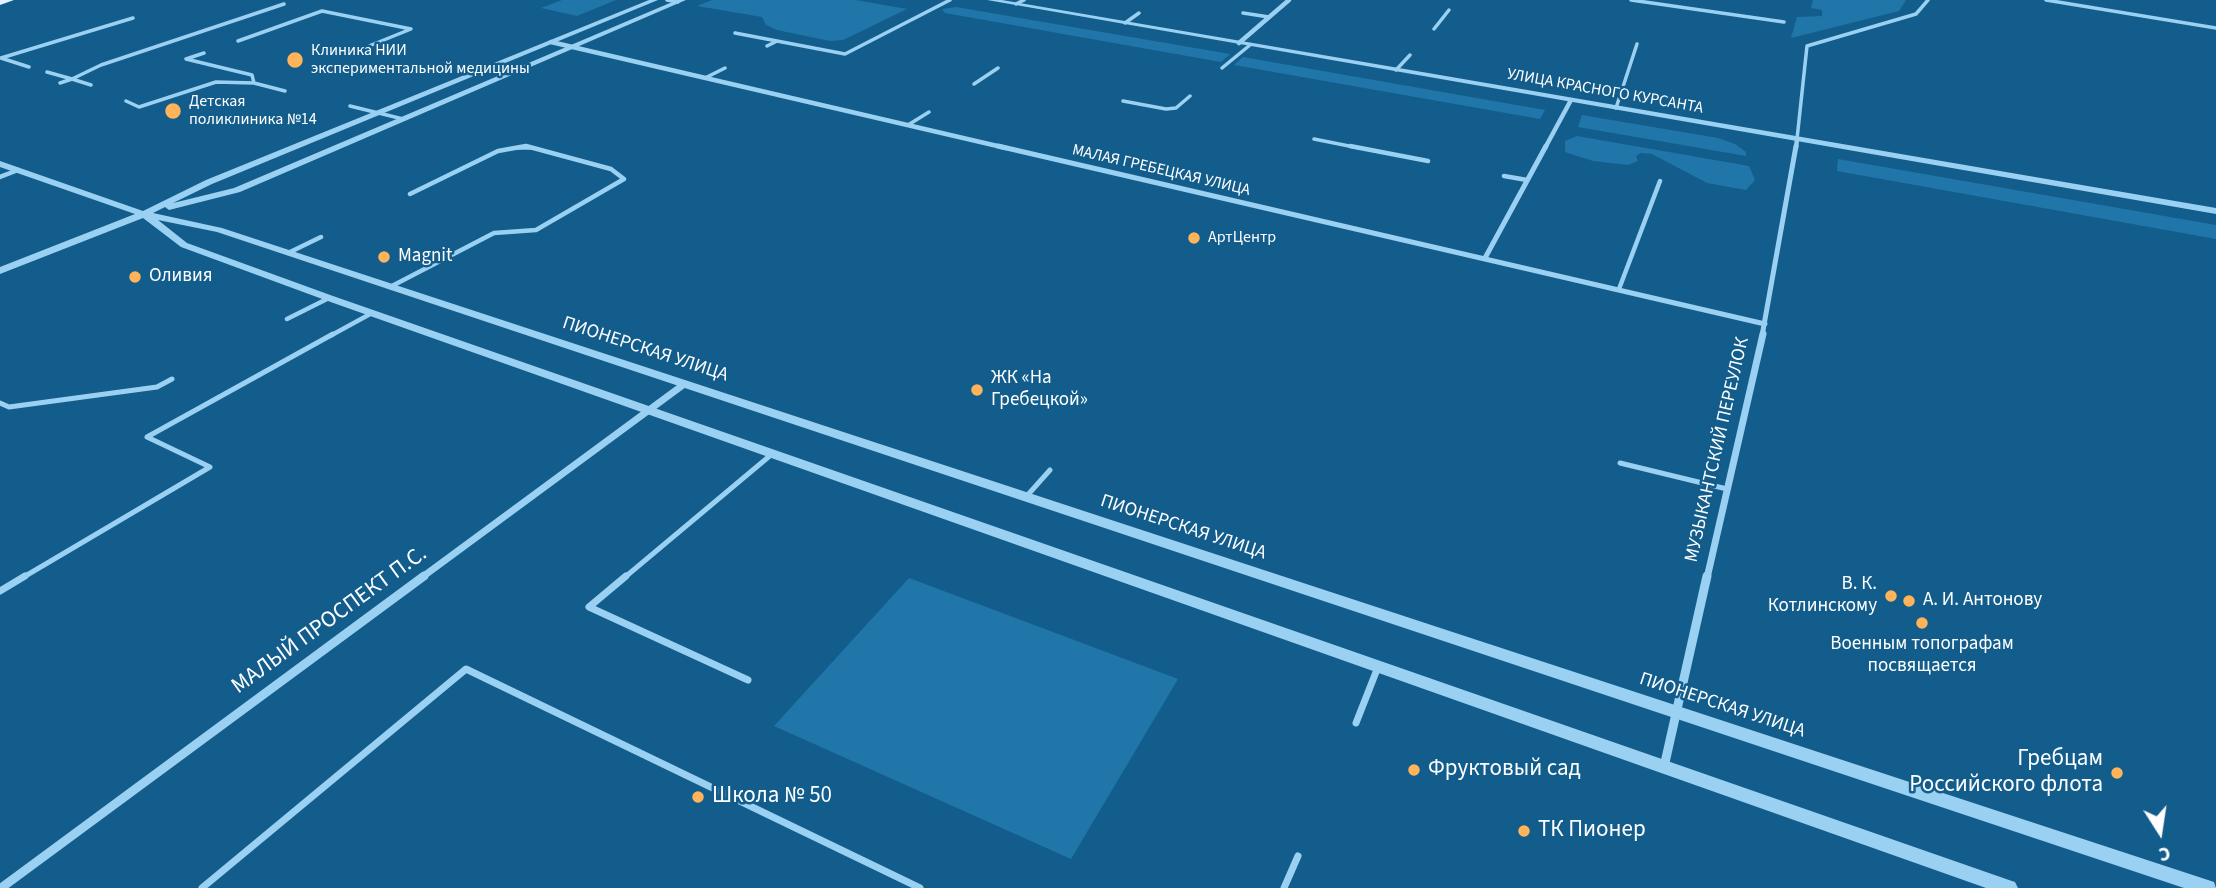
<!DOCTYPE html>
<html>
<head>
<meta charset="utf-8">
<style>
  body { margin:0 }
  #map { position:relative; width:2216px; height:888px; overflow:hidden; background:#125d8c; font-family:"Source Sans 3",sans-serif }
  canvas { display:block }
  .north { position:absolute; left:2125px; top:797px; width:70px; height:70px; -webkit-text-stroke:5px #125d8c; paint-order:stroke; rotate:168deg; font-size:19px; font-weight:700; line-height:28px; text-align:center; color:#fff }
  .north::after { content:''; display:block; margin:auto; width:24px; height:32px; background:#fff; clip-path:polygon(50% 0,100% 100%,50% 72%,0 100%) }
</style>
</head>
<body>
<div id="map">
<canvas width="2216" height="888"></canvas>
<div class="north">С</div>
</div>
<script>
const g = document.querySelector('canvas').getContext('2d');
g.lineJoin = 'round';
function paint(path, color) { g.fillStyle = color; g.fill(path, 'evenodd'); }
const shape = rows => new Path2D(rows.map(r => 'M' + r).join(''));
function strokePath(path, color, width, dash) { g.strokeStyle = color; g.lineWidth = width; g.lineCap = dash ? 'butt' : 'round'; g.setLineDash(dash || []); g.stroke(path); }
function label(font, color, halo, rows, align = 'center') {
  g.font = font + ' "Source Sans 3",sans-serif'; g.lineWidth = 5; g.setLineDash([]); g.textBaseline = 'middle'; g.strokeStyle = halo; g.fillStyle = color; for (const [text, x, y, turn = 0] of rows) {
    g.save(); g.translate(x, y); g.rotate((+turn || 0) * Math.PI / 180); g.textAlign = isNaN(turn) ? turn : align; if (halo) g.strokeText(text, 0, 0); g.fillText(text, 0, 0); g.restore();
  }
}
paint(shape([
  [562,0,616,0,577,16,541,8],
  [712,0,856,0,907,9,843,40,830,41,777,30,766,25,762,17,697,6],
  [1813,0,1906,0,1899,11,1791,38,1797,17,1822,16,1822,10,1811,8],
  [956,7,1230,54,1221,62,945,13,942,9],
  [1243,57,1545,110,1540,119,1234,65],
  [1582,115,1718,138,1735,144,1746,152,1746,156,1578,127],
  [1577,136,1749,166,1755,180,1746,190,1707,183,1652,154,1641,153,1636,156,1638,161,1628,165,1593,161,1565,152,1565,141],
  [1838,159,2216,225,2216,239,1837,171],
  [909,578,1178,679,1071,859,774,726]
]), '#2176a9');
strokePath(shape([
  [667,0,678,2],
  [1631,0,1784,22],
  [2046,0,2216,28],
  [1016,4,1024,0],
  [1243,13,1269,17],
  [1125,23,1139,13],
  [1434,29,1449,10],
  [735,33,845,54,950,0],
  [238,41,322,11,411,29,369,46],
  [767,46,777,41],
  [204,53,186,59,252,75,254,83,285,91],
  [29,67,1,58,133,18],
  [1222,68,1250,45],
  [1396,70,1410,55],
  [47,72,72,79,60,83],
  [705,78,725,68],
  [72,79,101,65,284,4],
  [72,79,91,85],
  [974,84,998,68],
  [126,101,139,107,216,82,254,83],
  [1123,101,1166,109,1176,108,1190,96],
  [350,106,403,119],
  [1616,108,1637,44],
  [908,125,929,112],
  [1314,139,1359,148],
  [1797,139,1807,46,1916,14,1928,0],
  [517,148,532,148]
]), '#9ad0f1', 3.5);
strokePath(shape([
  [1350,146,1428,161],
  [1504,176,1527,180],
  [0,177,18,170],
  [288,253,321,237],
  [390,287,494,233,536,230,624,179,611,169,526,146,498,151,410,194],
  [1619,289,1660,181],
  [287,319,329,298],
  [330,336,372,313]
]), '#9ad0f1', 4.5);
strokePath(shape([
  [0,403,9,407,157,387,172,379],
  [1620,463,1727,489],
  [1025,498,1050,470],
  [22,578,210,467,147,437,333,334],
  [624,578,772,454]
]), '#9ad0f1', 5);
strokePath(shape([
  [626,576,589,607,748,680],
  [0,591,25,576],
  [1356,723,1378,667],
  [202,888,466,669,920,888],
  [1284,888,1298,856]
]), '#9ad0f1', 7);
strokePath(shape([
  [551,42,1006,148],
  [1239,43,1289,0],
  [1545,148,1571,100],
  [1796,148,1797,139]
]), '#9ad0f1', 4.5);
strokePath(shape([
  [998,146,1765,324],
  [1485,258,1546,146],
  [1762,336,1796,146]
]), '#9ad0f1', 5);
strokePath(shape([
  [421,578,683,385],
  [1707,578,1763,334]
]), '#9ad0f1', 7);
strokePath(shape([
  [1664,767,1707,576],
  [1,888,424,576]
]), '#9ad0f1', 9);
paint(shape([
  [649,0,658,0,212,184,173,203,234,188,677,0,686,0,240,192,169,210,165,207,153,213,222,228,2208,880,2214,882,2216,888,2184,888,217,232,158,220,187,243,333,296,2009,880,2015,882,2018,888,1986,888,325,300,181,247,143,218,0,274,0,267,135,214,0,167,0,161,143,211,206,180,649,0],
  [987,0,1002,0,2216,208,2216,214,987,0]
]), '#9ad0f1');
paint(shape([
  [0,0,14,0,0,5,0,0]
]), '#e4f3ff');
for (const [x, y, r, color] of [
  [295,60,9,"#ffb35a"],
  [173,111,9,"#ffb35a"],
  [1194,238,7,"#ffb35a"],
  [384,257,7,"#ffb35a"],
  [135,277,7,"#ffb35a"],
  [977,390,7,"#ffb35a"],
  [1891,596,7,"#ffb35a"],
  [1909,601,7,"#ffb35a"],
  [1922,623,7,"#ffb35a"],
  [1414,770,7,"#ffb35a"],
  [2117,773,7,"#ffb35a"],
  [698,797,7,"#ffb35a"],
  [1524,831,7,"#ffb35a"]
]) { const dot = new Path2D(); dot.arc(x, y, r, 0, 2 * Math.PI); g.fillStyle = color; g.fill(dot); strokePath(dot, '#125d8c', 2.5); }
label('16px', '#fff', '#125d8c', [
  ["Клиника НИИ",311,51],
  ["экспериментальной медицины",311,69],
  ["Детская",189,102],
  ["поликлиника №14",189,120],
  ["АртЦентр",1208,238]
], 'left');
label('16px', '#fff', '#125d8c', [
  ["УЛИЦА КРАСНОГО КУРСАНТА",1605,92,10],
  ["МАЛАЯ ГРЕБЕЦКАЯ УЛИЦА",1161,171,13]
]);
label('19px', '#fff', '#125d8c', [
  ["Magnit",398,257],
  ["Оливия",149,277],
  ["ЖК «На",991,379],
  ["Гребецкой»",991,401],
  ["В. К.",1877,585,"right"],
  ["Котлинскому",1877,607,"right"],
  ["А. И. Антонову",1923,601],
  ["Военным топографам",1922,645,"center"],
  ["посвящается",1922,667,"center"]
], 'left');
label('19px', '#fff', '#125d8c', [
  ["ПИОНЕРСКАЯ УЛИЦА",645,350,18],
  ["МУЗЫКАНТСКИЙ ПЕРЕУЛОК",1718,450,-77],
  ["ПИОНЕРСКАЯ УЛИЦА",1183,528,18],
  ["ПИОНЕРСКАЯ УЛИЦА",1722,706,18]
]);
label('23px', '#fff', '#125d8c', [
  ["МАЛЫЙ ПРОСПЕКТ П.С.",330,621,-36]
]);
label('23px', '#fff', '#125d8c', [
  ["Гребцам",2103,760,"right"],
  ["Российского флота",2103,786,"right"],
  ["Фруктовый сад",1428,770],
  ["Школа № 50",712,797],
  ["ТК Пионер",1538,831]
], 'left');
</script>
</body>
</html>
